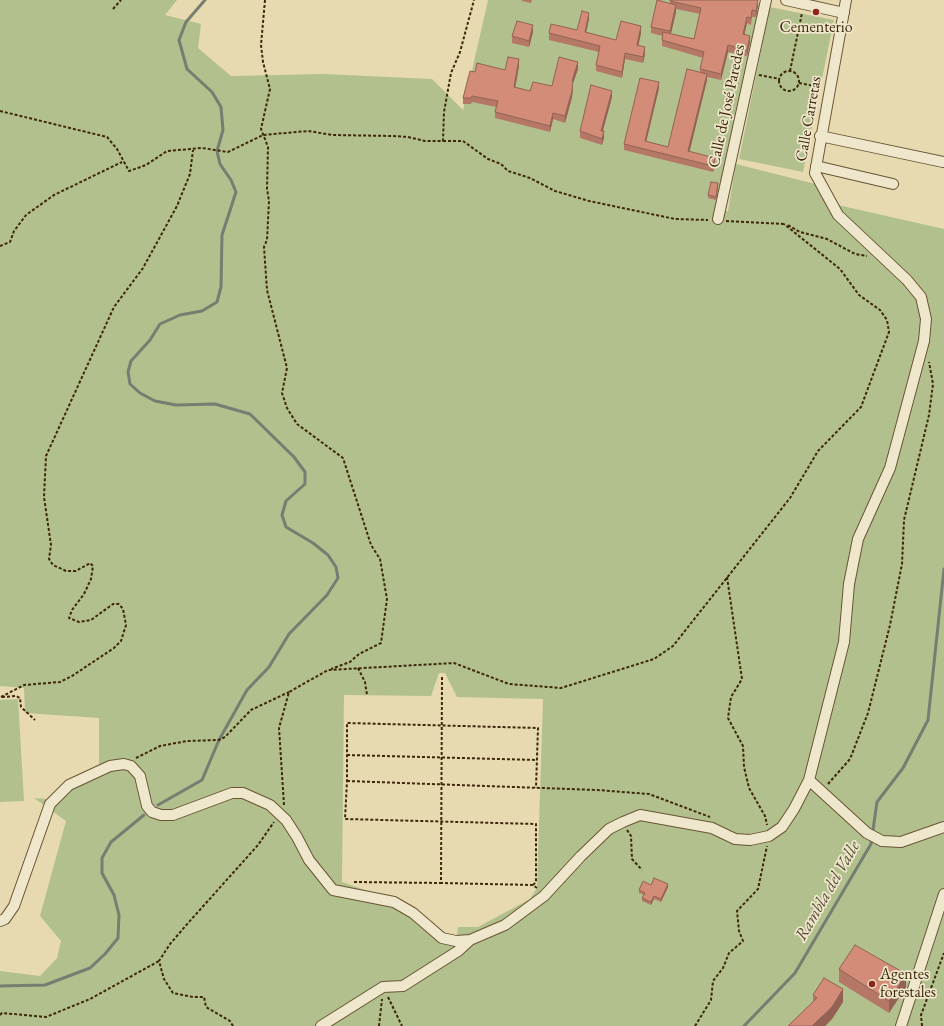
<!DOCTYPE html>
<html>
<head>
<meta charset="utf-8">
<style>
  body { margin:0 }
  canvas { display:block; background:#e7dab1 }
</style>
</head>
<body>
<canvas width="944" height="1026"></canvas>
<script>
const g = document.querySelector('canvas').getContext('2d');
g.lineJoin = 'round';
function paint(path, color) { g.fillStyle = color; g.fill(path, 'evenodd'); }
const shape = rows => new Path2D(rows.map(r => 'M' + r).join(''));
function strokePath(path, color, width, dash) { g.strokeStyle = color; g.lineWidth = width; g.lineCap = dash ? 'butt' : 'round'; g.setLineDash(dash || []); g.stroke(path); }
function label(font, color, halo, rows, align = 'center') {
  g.font = font + ' "EB Garamond",serif'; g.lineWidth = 3.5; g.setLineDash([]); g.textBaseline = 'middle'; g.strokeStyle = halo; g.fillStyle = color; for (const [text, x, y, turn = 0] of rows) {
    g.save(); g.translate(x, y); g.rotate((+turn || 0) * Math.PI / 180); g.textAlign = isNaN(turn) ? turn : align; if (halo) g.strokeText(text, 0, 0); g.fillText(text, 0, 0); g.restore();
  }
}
paint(shape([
  [0,0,177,0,165,15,201,24,198,48,231,76,324,74,432,79,463,110,488,0,741,0,760,4,714,212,728,211,736,164,827,187,838,205,944,229,944,1026,0,1026,0,971,40,976,57,958,61,941,40,916,66,821,34,798,47,799,70,780,99,766,99,718,25,713,24,688,0,686],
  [439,673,445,673,457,697,543,699,537,888,530,899,478,927,458,927,457,935,448,935,439,931,413,907,342,882,344,695,431,696],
  [770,7,834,20,803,172,739,159],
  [18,699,24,801,0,802,0,700]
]), '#b2c08e');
strokePath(shape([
  [158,805,202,780,219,740,247,690,269,667,289,634,327,595,338,578,336,567,328,555,313,543,286,527,282,515,286,501,305,484,305,472,294,457,250,414,215,404,176,405,155,401,140,393,130,384,128,372,131,361,150,340,160,324,180,315,202,311,217,302,221,287,222,235,236,192,231,180,220,164,217,151,223,130,221,107,212,92,187,69,179,40,186,22,205,0],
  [0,986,45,985,90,968,105,954,118,938,119,915,114,895,102,873,102,858,111,842,144,815],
  [744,1026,795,973,871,844,877,802,903,768,928,720,944,569]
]), '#757e70', 3);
const minor = shape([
  [786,0,844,13],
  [820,136,943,162],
  [816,166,893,184],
  [718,219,766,0],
  [809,780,867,833,882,841,901,842,944,827],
  [0,921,5,919,14,906,50,804,69,785,110,766,124,764,131,766,140,776,147,806,152,812,161,815,173,815,232,793,243,793,270,805,286,820,297,837,309,860,333,890,394,902,413,913,442,938,456,941,470,940,505,925,544,896,581,856,609,829,623,822,640,815,712,828,735,839,750,840,769,836,782,827,794,809,809,780,844,642,849,584,858,539,890,468,924,341,926,319,921,297,907,280,838,215,815,173,846,0],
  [321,1026,383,987,403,986,458,951,470,940],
  [901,1026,944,894]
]);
strokePath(minor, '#685433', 12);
strokePath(shape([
  [265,0,261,45,263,62,270,89,261,129,268,147,267,189,269,201,267,240,264,247,267,290,287,368,282,393,287,408,297,424,343,458,371,545,380,559,387,599,381,643,359,654,350,662,331,669],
  [113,9,121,0],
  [790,71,802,13],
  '779 81a10 10 0 1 1 20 0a10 10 0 1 1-20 0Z',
  [759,75,780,79],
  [799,83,820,87],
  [0,111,107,137,117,149,129,171,146,165,167,151,202,148,228,152,263,135,308,131,333,135,393,136,408,137,425,141,443,141,444,112,451,73,460,52,474,0],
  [443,141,463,141,488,159,501,164,508,171,530,178,555,191,589,201,675,219,708,220],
  [726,221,784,224],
  [788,225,800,232,827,239,855,254,867,256],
  [0,246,10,242,14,231,26,215,54,195,122,162],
  [727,577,742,679,731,697,728,718,743,746,744,767,749,788,765,816,767,825],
  [358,668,365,682,367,695],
  [442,677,441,883,533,885,537,888],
  [1,697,24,685,60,682,72,676,114,648,121,641,126,625,123,609,119,604,113,604,91,620,79,622,69,618,72,610,84,594,91,579,93,566,90,563,76,571,66,571,53,565,49,559,51,545,44,497,46,456,114,307,143,268,177,206,190,174,193,150],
  [2,697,16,696,20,698,21,707,35,720],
  [347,755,537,760],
  [136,758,160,746,187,741,219,740,225,737,251,710,289,692],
  [347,781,597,790,649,794,710,817],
  [828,784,850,759,868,713,890,625,902,564,904,520,929,415,933,384,929,362],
  [284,805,279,728,289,692,328,670,454,663,509,684,561,688,654,659,673,646,790,498,818,451,861,407,889,332,887,320,880,310,859,295,840,269,784,224],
  [627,830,631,836,632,859,642,870],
  [354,882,441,883],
  [533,885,536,882,536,824,345,819,347,781,347,723,538,728,536,788],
  [388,997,402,1026],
  [0,1015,2,1013,46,1017,90,999,159,961],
  [233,1026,230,1021,206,1007,204,997,193,997,173,993,164,979,159,961,170,944,189,922,258,845,274,822],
  [379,1026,382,999],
  [695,1026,711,1000,713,981,723,968,729,953,743,941,739,931,737,911,758,889,767,846],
  [922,1026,921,1015,944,953]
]), '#3e2709', 2, [3, 2]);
strokePath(minor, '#efe7cc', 10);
paint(shape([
  [522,0,532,0,531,3,522,1],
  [670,0,758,0,758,4,756,17,752,17,751,25,747,23,744,35,750,42,747,56,728,52,721,80,707,77,707,80,689,152,715,164,713,172,624,150,624,144,659,88,646,141,668,147,700,72,700,69,703,58,662,46,662,40,663,36,651,33,651,27,670,4],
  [676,9,700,14,694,39,671,34,676,12],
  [589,19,586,32,616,40,641,33,638,46,645,54,643,63,625,59,622,78,596,71,596,65,599,52,549,40,549,33,577,30],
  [533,32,529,47,512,43,512,36],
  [519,66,515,88,530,91,552,86,578,69,573,83,573,88,572,97,565,123,553,119,550,132,495,118,495,112,496,107,472,102,471,104,463,104,463,98,475,72,505,70],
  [612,97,603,131,604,138,602,145,580,138,580,131],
  [718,186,716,200,708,198,708,195],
  [651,885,668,887,661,902,654,899,651,905,642,901,642,898,644,895,639,893,639,890],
  [839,969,906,987,889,1013,839,982],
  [813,995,843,1002,832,1019,825,1026,788,1026,813,1002]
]), '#b57867');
paint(shape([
  [758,0,758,4,756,17,756,11],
  [676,5,676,12,670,37,670,31],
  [589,13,589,19,585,38,585,32],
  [747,17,747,23,743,41,743,34],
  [533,25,533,32,529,47,529,41],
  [641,26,641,33,637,52,637,45],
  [750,36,750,42,747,56,747,50],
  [728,45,728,52,721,80,721,74],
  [645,47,645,54,643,63,643,57],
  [625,53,625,59,622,78,622,72],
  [519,59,519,66,514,94,514,87],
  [578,62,578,69,573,83,573,88,572,97,565,123,565,116,572,81],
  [707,74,707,80,688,158,688,151],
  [659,82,659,88,645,147,645,141],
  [612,91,612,97,601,137,601,131],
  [553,113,553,119,550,132,550,126],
  [604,131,604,138,602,145,602,139],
  [715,158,715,164,713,172,713,166],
  [718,183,718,186,716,200,716,197],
  [668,884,668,887,661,902,661,899],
  [654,896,654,899,651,905,651,902],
  [906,974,906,987,889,1013,889,1001],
  [843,989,843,1002,832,1019,825,1026,812,1026]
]), '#936254');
const building = shape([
  [657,0,676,5,670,31,651,27,657,0],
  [670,0,758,0,756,11,752,10,751,18,747,17,743,34,750,36,747,50,728,45,721,74,700,69,704,52,662,40,663,32,694,39,701,8,670,1,670,0],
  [582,11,589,13,585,32,616,40,621,21,641,26,637,45,645,47,643,57,625,53,622,72,596,65,600,46,549,33,551,24,577,30,582,11],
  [517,21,533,25,529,41,512,36,517,21],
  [508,57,519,59,514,87,530,91,533,82,552,86,559,57,578,62,572,81,573,81,572,91,565,116,553,113,550,126,495,112,498,101,472,96,471,98,463,98,470,71,475,72,477,63,505,70,508,57],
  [687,69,707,74,688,151,715,158,713,166,624,144,640,78,659,82,645,141,668,147,687,69],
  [591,85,612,91,601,131,604,131,602,139,580,131,591,85],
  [711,182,718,183,716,197,708,195,711,182],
  [654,878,668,884,661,899,654,896,651,902,642,898,645,893,639,890,643,881,651,885,654,878],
  [855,945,906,974,889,1001,839,969,855,945],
  [824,978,843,989,832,1007,812,1026,788,1026,817,998,813,995,824,978]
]);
paint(building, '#d28c78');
strokePath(building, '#936254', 1);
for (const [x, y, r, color] of [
  [816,12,4,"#8f2418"],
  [872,984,4,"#8f2418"]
]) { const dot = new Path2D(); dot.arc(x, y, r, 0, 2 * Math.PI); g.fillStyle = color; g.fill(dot); strokePath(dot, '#efe7cc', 1.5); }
label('16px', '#3e2709', '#efe7cc', [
  ["Cementerio",816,28],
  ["Agentes",880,975,"left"],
  ["forestales",880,993,"left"]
]);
label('16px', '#3e2709', '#efe7cc', [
  ["Calle de José Paredes",727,106,-78],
  ["Calle Carretas",809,119,-80]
]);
label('italic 17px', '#554b34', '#efe7cc', [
  ["Rambla del Valle",828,891,-60]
]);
</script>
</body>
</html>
